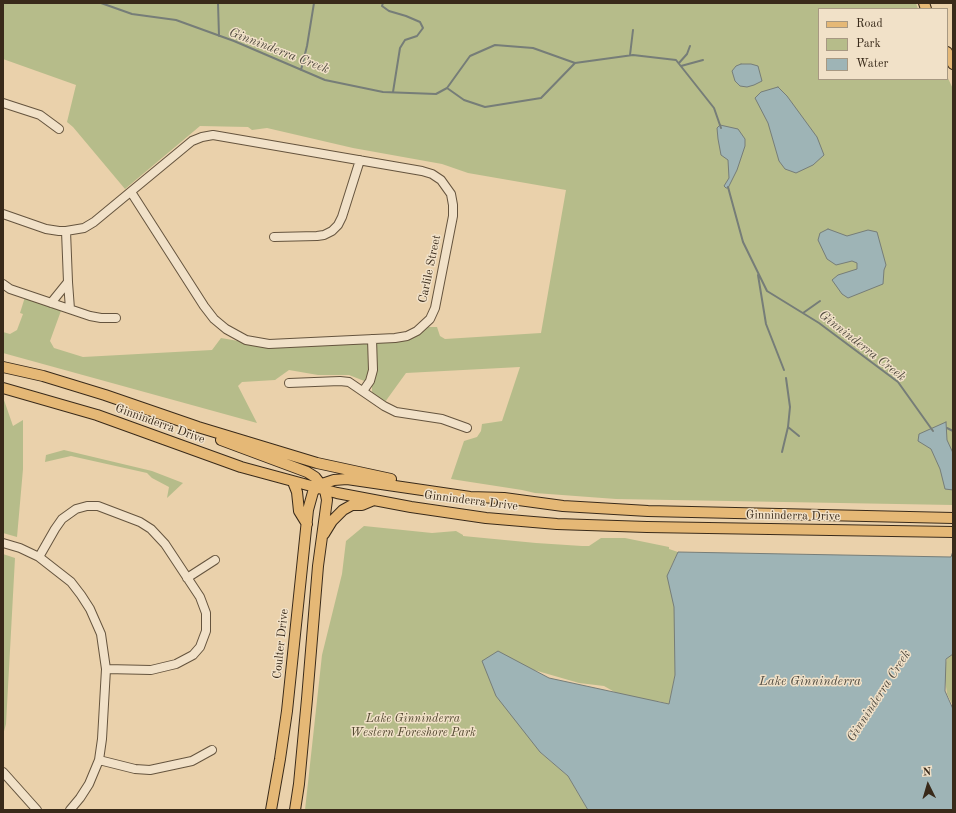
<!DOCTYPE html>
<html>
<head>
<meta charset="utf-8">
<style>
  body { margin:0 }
  #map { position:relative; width:956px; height:813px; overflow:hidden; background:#ead1ab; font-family:"Old Standard TT",serif }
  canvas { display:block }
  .frame { position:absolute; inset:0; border:4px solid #392a1a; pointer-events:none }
  .legend { position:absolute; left:818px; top:8px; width:130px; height:72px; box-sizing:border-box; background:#f1e1c8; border:1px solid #a79882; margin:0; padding:5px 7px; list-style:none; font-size:12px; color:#392a1a }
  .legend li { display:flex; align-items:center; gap:8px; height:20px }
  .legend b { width:20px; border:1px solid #a79882 }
  .north { position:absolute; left:908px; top:765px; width:40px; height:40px; -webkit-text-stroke:3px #f1e1c8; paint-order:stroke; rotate:355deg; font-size:11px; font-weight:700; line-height:16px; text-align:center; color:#392a1a }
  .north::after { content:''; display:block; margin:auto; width:14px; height:18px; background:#392a1a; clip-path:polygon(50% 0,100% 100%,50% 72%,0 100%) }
</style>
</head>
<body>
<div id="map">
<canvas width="956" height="813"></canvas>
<div class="frame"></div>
<ul class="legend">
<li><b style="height:5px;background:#e5b876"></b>Road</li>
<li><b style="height:11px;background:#b6bc8a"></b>Park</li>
<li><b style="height:11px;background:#9eb4b6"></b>Water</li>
</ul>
<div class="north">N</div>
</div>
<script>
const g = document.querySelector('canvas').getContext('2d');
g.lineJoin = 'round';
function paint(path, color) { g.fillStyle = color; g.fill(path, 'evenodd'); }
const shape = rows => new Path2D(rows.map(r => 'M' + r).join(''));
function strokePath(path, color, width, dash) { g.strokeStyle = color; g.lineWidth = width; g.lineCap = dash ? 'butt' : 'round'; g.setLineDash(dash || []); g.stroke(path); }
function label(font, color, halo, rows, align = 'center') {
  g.font = font + ' "Old Standard TT",serif'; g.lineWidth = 3; g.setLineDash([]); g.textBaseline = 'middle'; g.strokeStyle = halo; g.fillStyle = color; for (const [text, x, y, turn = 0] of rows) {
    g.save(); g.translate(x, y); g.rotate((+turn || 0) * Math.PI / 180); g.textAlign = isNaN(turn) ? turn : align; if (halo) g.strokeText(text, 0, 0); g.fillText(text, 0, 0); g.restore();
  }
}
paint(shape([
  [3,3,916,3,918,9,819,9,819,79,947,79,947,76,953,89,953,505,616,499,535,493,522,490,451,479,464,441,477,437,481,431,482,424,502,421,520,367,406,373,385,402,372,392,372,384,349,375,318,375,289,370,275,380,242,382,238,386,257,423,3,353,3,332,10,334,17,330,23,314,20,313,25,297,62,308,50,341,54,348,83,357,212,350,221,338,250,343,406,337,427,327,437,327,440,336,445,339,541,333,566,190,468,173,442,164,353,148,267,128,252,130,248,127,200,126,125,189,73,127,67,122,76,85,3,59],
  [3,400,4,400,13,426,23,420,23,469,17,537,3,533],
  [64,450,152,471,183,483,167,498,169,487,152,478,147,473,71,456,45,462,46,455],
  [364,526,432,533,456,531,463,535,463,536,536,543,582,546,589,546,601,538,625,538,669,547,669,549,678,552,669,571,677,614,675,655,675,675,669,704,658,701,655,702,627,699,604,686,579,683,534,670,513,661,540,752,568,776,588,810,305,810,322,655,342,574,346,541],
  [3,554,15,558,6,724,3,735],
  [953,651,953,706,947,694,944,672,947,658]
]), '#b6bc8a');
const water = shape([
  [741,64,751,64,758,66,762,81,754,85,747,87,740,86,735,81,732,71,736,66,741,64],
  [778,87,787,96,817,137,824,155,813,165,796,173,785,169,779,161,768,123,755,98,761,92,778,87],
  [720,125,738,129,745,139,745,146,737,170,728,188,726,188,724,186,729,178,728,160,721,155,718,139,717,128,720,125],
  [828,229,847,236,868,230,877,232,886,265,884,270,883,284,848,298,842,294,832,280,838,275,857,269,857,263,852,261,836,265,827,259,818,240,820,233,828,229],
  [946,422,947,440,953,453,953,490,945,489,940,469,931,449,918,441,919,434,946,422],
  [953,551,953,654,946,659,945,691,953,709,953,810,588,810,568,776,540,752,496,696,482,661,498,651,549,678,669,704,675,675,674,607,667,576,678,552,951,557,953,551]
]);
paint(water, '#9eb4b6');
strokePath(water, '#767d78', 1);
strokePath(shape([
  [101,3,132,14,176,20,234,41,325,80,383,92,436,94,447,88,464,100,485,107,541,98,575,63,633,55,676,60,714,108,721,128],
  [218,3,219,36],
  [383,3,382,6,389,11,406,16,420,22,423,28,417,36,405,40,400,48,393,92],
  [630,55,633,30],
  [679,63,687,54,690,46],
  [681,66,703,60],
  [301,70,307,46,314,3],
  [447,88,470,56,495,45,533,48,575,63],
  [728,187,743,242,767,291,819,323,898,382,933,431],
  [758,275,766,324,784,370],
  [803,313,820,301],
  [788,427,799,436],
  [947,428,953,431],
  [782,452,788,427,790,407,786,378]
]), '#767d78', 2);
const minor = shape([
  [3,103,40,115,59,129],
  [3,214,46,229,59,231,66,231,84,228,94,222,192,141,202,137,213,135,422,171,432,174,441,180,451,194,453,205,453,216,435,308,430,319,417,331,407,336,395,338,269,344,246,340,226,329,214,319,204,306,131,192],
  [274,237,317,236,324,235,332,231,338,225,342,217,360,160],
  [68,282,70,309],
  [3,284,10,289,90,316,101,318,116,318],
  [51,303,68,282,66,231],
  [289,383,340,381,349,382,384,406,396,412,442,419,467,428],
  [363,391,370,381,373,370,372,339],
  [3,543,20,548,39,557,71,582,81,595,90,609,101,634,106,669,102,739,99,760,89,784,80,798,70,810],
  [39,557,55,529,62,519,76,509,87,506,98,506,140,522,151,529,165,544,200,597,206,613,206,631,200,647,193,655,176,664,151,670,106,669],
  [187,578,215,560],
  [99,760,135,769,150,770,192,761,212,750],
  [3,772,37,810]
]);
const major = shape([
  [924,3,926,9],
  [947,52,953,64],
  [3,367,43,376,105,395,198,427,317,463,391,479],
  [3,388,97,415,241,467,337,493,411,507,486,518,557,524,647,527,953,532],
  [221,440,307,472,315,477,325,490,327,500,318,566,307,699,299,784,295,810],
  [293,482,297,492,299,511,307,524],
  [324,534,332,521,343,510,352,505,362,505,374,500],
  [271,810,280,759,287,711,308,510,313,492,317,487,322,484,334,480,347,479,470,497,504,498,563,506,648,511,953,518]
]);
strokePath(minor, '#65543e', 10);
strokePath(major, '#392a1a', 12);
strokePath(minor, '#f1e1c8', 8);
strokePath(major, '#e5b876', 10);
label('12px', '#392a1a', '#f1e1c8', [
  ["Carlile Street",430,269,-78],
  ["Ginninderra Drive",160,424,20],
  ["Ginninderra Drive",471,501,7],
  ["Ginninderra Drive",793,516,1],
  ["Coulter Drive",281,644,-84]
]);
label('italic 12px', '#524730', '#f1e1c8', [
  ["Lake Ginninderra",413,719],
  ["Western Foreshore Park",413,733]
]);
label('italic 13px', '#524c41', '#f1e1c8', [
  ["Ginninderra Creek",279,51,21],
  ["Ginninderra Creek",862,346,38],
  ["Lake Ginninderra",810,682],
  ["Ginninderra Creek",879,696,-57]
]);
</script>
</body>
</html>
